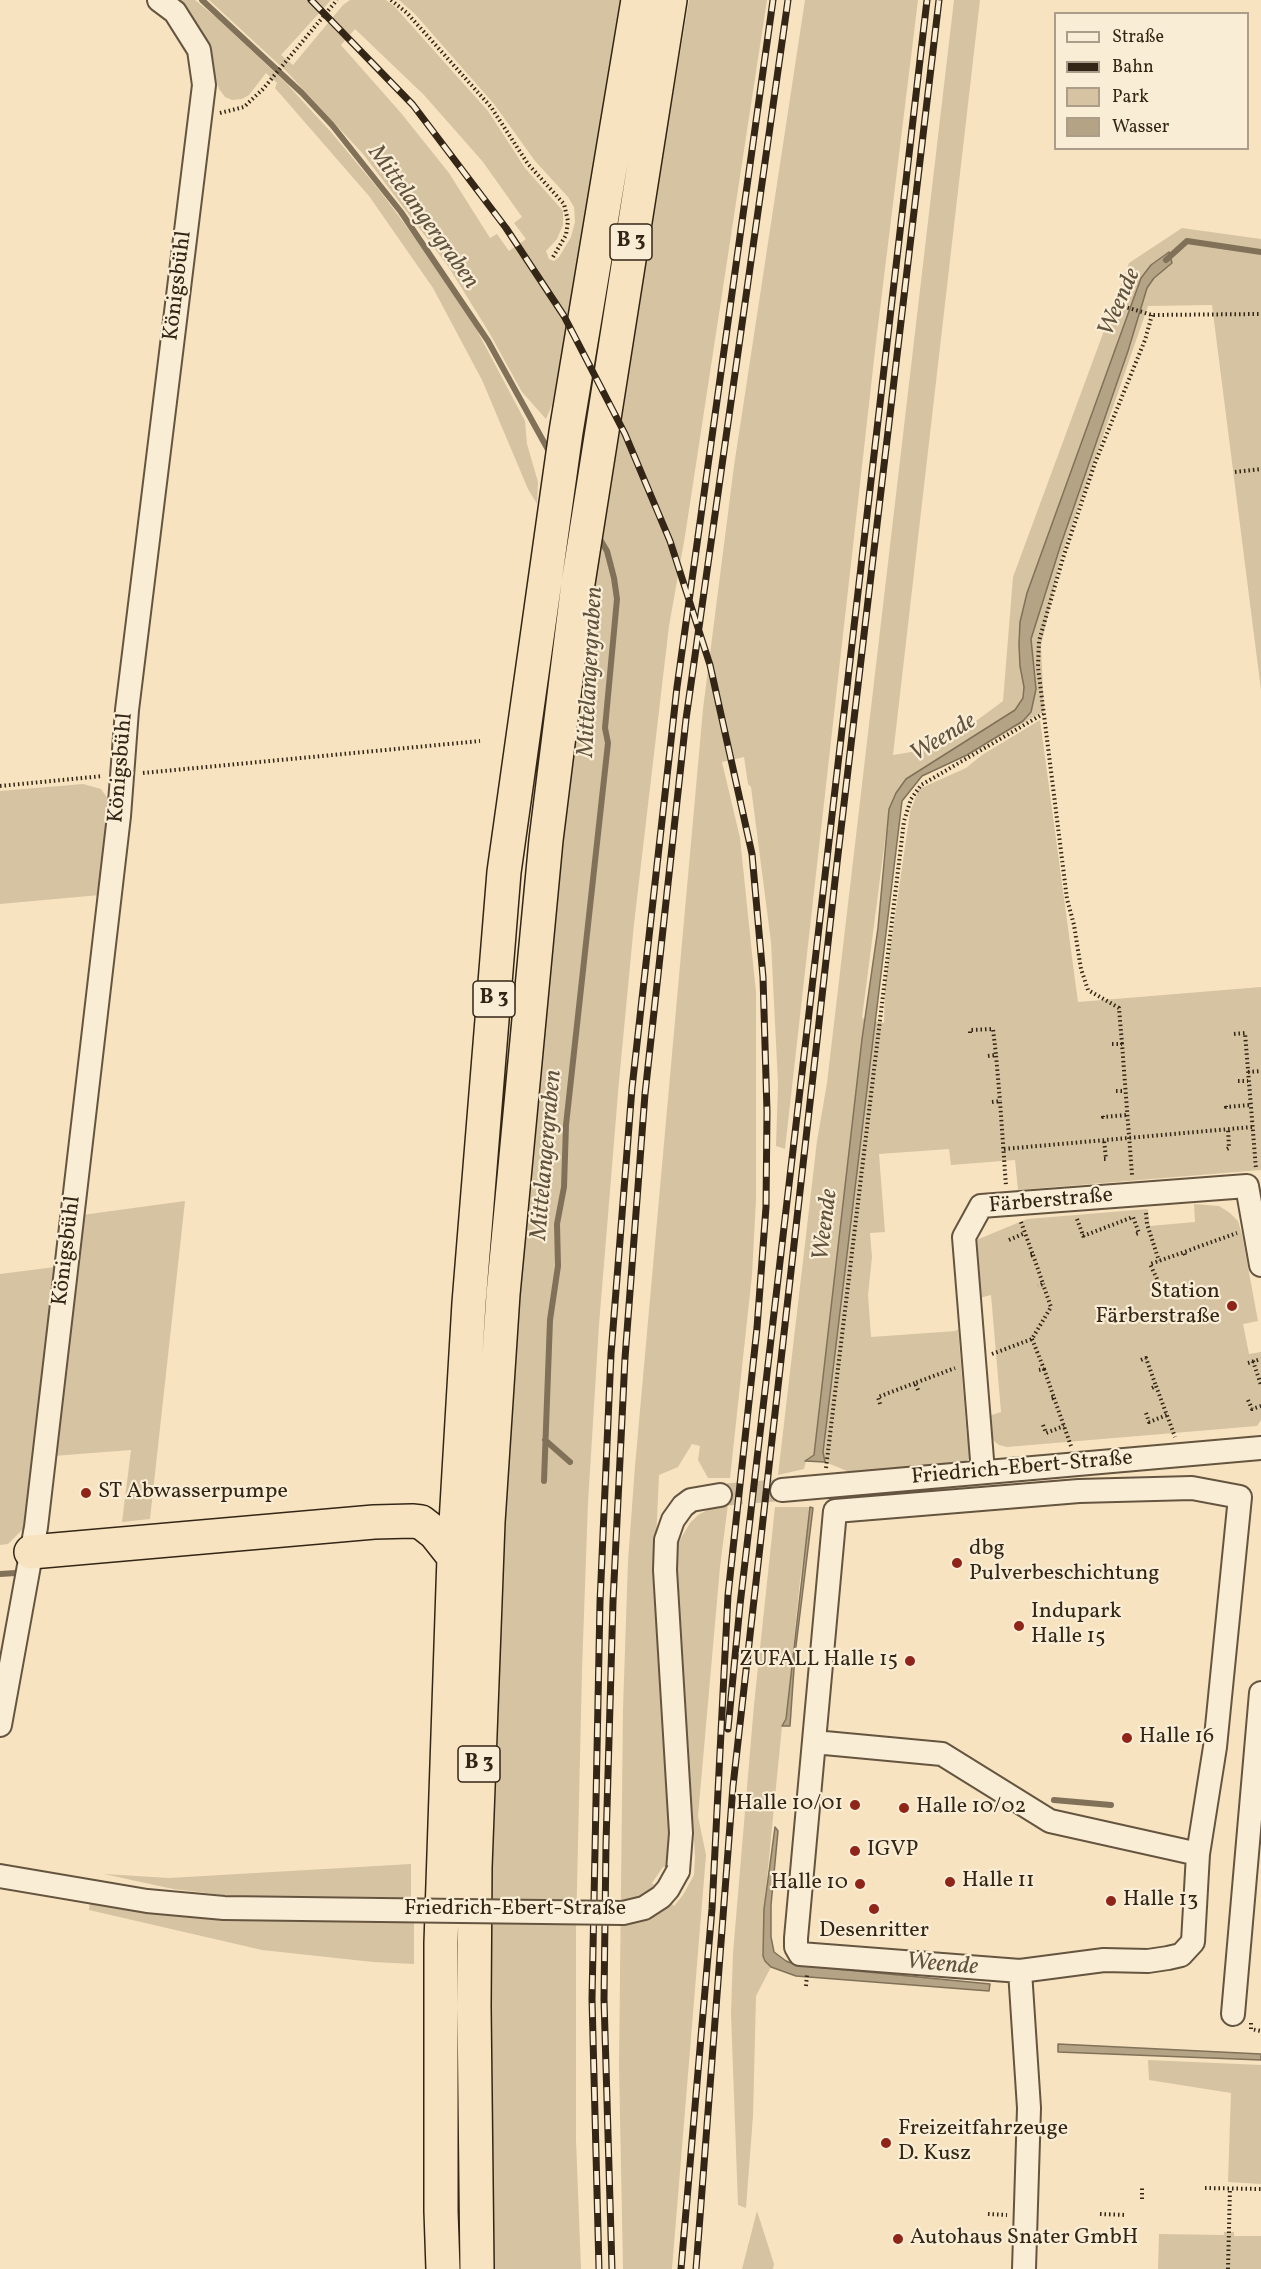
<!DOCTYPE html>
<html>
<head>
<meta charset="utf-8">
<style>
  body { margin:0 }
  #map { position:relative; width:1261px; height:2269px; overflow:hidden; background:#f7e3bf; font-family:Vollkorn,serif }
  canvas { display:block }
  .legend { position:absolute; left:1054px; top:12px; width:195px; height:138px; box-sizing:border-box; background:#faedd5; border:2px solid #ab9d89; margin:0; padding:8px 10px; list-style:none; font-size:18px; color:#342616 }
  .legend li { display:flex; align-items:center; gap:12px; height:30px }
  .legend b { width:30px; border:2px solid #ab9d89 }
</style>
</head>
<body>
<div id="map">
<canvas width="1261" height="2269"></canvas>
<ul class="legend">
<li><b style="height:8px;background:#faedd5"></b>Straße</li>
<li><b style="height:8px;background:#342616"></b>Bahn</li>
<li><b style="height:16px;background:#d6c3a2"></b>Park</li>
<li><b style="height:16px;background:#b5a386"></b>Wasser</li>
</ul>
</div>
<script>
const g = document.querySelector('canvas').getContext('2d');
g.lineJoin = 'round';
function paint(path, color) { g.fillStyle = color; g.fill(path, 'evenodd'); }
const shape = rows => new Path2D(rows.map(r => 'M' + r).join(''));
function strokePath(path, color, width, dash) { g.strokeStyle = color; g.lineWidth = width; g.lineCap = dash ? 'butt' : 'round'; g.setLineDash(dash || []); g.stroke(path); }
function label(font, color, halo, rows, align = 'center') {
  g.font = font + ' Vollkorn,serif'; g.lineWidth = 4.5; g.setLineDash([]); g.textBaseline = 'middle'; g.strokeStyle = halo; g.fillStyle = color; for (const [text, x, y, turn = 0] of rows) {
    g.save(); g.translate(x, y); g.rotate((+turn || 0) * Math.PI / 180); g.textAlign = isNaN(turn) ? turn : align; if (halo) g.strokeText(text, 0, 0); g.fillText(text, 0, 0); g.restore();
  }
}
paint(shape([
  [172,0,195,0,218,19,286,83,331,132,380,191,416,239,472,321,525,421,527,444,538,482,537,504,528,489,482,380,433,288,369,196,275,88,277,83,266,73,249,95,242,99,232,100,225,97,219,89,201,32,188,14],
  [209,0,331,0,281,55,293,65,343,5,350,0,386,0,394,6,488,111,525,168,563,211,563,225,557,239,546,251,549,259,554,261,559,257,571,237,575,222,574,207,568,197,535,161,494,104,415,14,399,0,624,0,577,275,552,405,546,419,522,392,490,334,448,266,363,154,287,72],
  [355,29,424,95,483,162,522,217,514,223,526,239,509,251,497,234,490,238,449,173,401,113,341,45],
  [689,0,767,0,685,536,669,626,634,924,619,1081,599,1325,588,1503,582,1670,576,1930,576,2140,581,2269,491,2269,490,1926,496,1687,508,1432,544,992,590,606,621,401],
  [805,0,918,0,876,342,785,1149,776,1146,778,1084,771,942,751,787,748,784,744,757,722,762,740,838,756,992,756,1200,752,1275,730,1478,708,1478,698,1460,700,1446,692,1444,678,1467,659,1475,656,1541,670,1844,666,1867,663,1867,652,1883,674,1906,683,1895,694,1875,695,1857,688,1740,681,1707,673,1562,677,1561,678,1543,690,1523,698,1515,711,1508,728,1504,720,1567,698,1816,706,1855,672,2269,623,2269,619,2065,623,1709,628,1561,635,1466,703,709,734,466],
  [954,0,980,0,893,755,941,747,1003,701,1013,577,1129,263,1182,228,1261,239,1261,690,1212,305,1148,306,1060,560,1041,646,1044,711,967,755,922,776,889,809,862,1018,884,1023,885,985,910,812,919,789,966,768,982,755,1040,720,1078,1002,1261,987,1261,1170,1018,1190,1015,1160,951,1165,949,1149,879,1154,885,1232,870,1233,872,1257,868,1295,871,1337,956,1331,958,1329,967,1438,974,1438,971,1457,962,1465,857,1475,825,1462,806,1461,804,1469,778,1475,817,1141,827,1083],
  [83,784,101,789,108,799,100,895,0,904,0,791],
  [185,1201,150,1519,122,1522,131,1450,53,1456,82,1215],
  [1194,1204,1219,1206,1230,1213,1238,1221,1242,1235,1258,1321,1243,1324,1249,1354,1261,1352,1261,1420,1257,1426,1007,1447,999,1445,988,1436,986,1417,1001,1412,991,1295,976,1299,974,1241,1027,1219,1148,1209,1150,1226,1195,1222],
  [55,1267,26,1526,8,1544,0,1545,0,1274],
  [775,1507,810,1507,810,1512,800,1581,786,1719,782,1726,764,1909,763,1956,765,1961,771,1967,756,1996,753,2116,746,2208,738,2205,731,2014,733,1953,754,1705],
  [411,1864,411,1898,240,1897,173,1889,104,1874,169,1878],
  [90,1901,215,1916,414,1923,414,1964,373,1962,262,1950,89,1910],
  [1148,2060,1261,2065,1261,2184,1228,2182,1231,2093,1149,2080],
  [757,2211,774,2264,773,2269,742,2269],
  [1224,2232,1234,2232,1234,2236,1261,2236,1261,2269,1158,2269,1159,2234,1224,2235]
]), '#d6c3a2');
const water = shape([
  [1169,252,1172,263,1154,278,1147,288,1128,351,1061,544,1031,639,1036,689,1031,712,1023,721,967,755,922,776,902,801,823,1452,825,1462,805,1461,814,1455,862,1039,878,928,889,809,896,793,906,779,1015,710,1023,698,1024,687,1020,666,1019,644,1020,622,1027,593,1141,278,1151,265,1169,252],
  [810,1507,813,1508,795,1654,790,1726,782,1726,786,1719,810,1507],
  [775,1827,778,1831,771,1905,771,1937,774,1952,786,1961,796,1965,990,1984,989,1991,796,1976,771,1967,765,1961,763,1956,764,1909,775,1827],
  [1058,2044,1261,2054,1261,2060,1058,2052,1058,2044]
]);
paint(water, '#b5a386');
strokePath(water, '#817159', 1.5);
strokePath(shape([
  [202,0,302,93,332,125,401,212,488,341,551,455],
  [1166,260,1187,241,1261,252],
  [545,1440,570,1462],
  [544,1481,550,1320,558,1266,557,1224,564,1187,566,1125,608,743,605,728,617,599,614,578,607,551,598,536],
  [0,1574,16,1573],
  [1054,1800,1111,1805]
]), '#817159', 6);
strokePath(shape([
  [720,1495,782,1490]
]), '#d0bd9d', 22, [22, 11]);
const minor = shape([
  [983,1472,964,1237,981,1206,1247,1186,1261,1265],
  [1192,1488,1240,1497,1215,1747,1198,1854,1193,1942,1181,1955,1168,1958,1148,1961,1104,1960,1020,1971,800,1954,796,1947,796,1938,835,1511,1079,1491,1192,1488],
  [782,1490,1261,1448],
  [0,1725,36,1527,119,816,127,710,204,85,199,50,175,12,159,0],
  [814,1742,942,1754,1050,1821,1198,1854],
  [678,1871,681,1833,665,1570,666,1540,673,1520,683,1506,691,1500,720,1495],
  [0,1876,147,1901,224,1908,380,1910],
  [1020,1971,1029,2108,1024,2269],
  [1233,2014,1261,1693]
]);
const highway = shape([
  [31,1552,374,1522,412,1521,421,1522,435,1533,454,1557],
  [443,2269,441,2211,441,1943,454,1557,469,1303,504,872,566,432,638,0],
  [477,2269,474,2007,475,1867,488,1522,503,1294,546,840,578,583,670,0]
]);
strokePath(minor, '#655540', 26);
strokePath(highway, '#342616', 36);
strokePath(shape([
  [391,0,407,13,491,107,528,164,564,204,568,221,566,235,553,257],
  [220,113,244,107,263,89,337,0],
  [1119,305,1152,315,1261,314],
  [1235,472,1261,469],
  [143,773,480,741],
  [0,786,103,776],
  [970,1033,970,1030,993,1029,996,1055],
  [1234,1034,1245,1033,1256,1169],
  [1112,1044,1122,1044,1132,1175],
  [1122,1044,1119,1008,1088,990,1081,969,1074,925,1067,899,1038,667,1039,641,1063,558,1095,463,1145,340,1152,315],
  [988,1056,996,1055,1000,1101],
  [1248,1072,1261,1071],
  [1238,1081,1248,1081],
  [1116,1091,1125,1091],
  [992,1102,1000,1101,1006,1186],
  [1226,1106,1226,1107,1250,1105],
  [1103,1116,1103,1117,1127,1115],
  [1004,1149,1252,1127],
  [1227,1149,1229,1148,1228,1129],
  [1104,1159,1106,1159,1104,1140],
  [1146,1213,1147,1224,1159,1261],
  [1077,1219,1084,1238],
  [1021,1222,1033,1255,1028,1256],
  [1083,1236,1133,1217,1139,1233,1136,1234],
  [1009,1240,1025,1233],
  [1033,1255,1043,1284,1038,1286],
  [1185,1255,1184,1252,1237,1233],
  [1157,1279,1150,1264,1184,1252],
  [1032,1339,1044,1369,1039,1370],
  [992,1354,1032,1339,1051,1307,1043,1284],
  [1141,1360,1146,1358,1156,1386],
  [1253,1361,1261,1385],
  [1248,1363,1261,1359],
  [1044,1369,1054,1398,1049,1399],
  [1152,1388,1156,1386,1175,1437],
  [918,1390,915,1383,955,1368],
  [1054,1398,1071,1446],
  [1248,1400,1252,1409,1261,1406],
  [880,1404,878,1397,915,1383],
  [1146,1413,1149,1422,1167,1415],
  [1043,1425,1046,1433,1064,1426],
  [826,1468,904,821,911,799,921,785,1043,714],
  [806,1986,807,1975],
  [1251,2023,1251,2029,1261,2031],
  [1205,2188,1261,2189],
  [1142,2199,1142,2186],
  [988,2214,1007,2215],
  [1100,2214,1126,2215],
  [1228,2269,1230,2188]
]), '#342616', 4, [1.5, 3]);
strokePath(minor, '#faedd5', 22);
strokePath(highway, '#f7e3bf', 33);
const rail = shape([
  [311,0,413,105,506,228,564,316,625,434,670,541,710,665,752,854,763,977,767,1112,766,1207,757,1328,728,1595,712,1909,681,2269],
  [728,1729,740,1605,927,0],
  [599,2269,592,1999,600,1602,611,1354,632,1088,677,687,773,0],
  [612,2269,604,1999,606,1843,613,1602,625,1358,645,1094,686,719,788,0],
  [696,2269,733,1786,837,863,939,0]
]);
strokePath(rail, '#342616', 7);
strokePath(rail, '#faedd5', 4.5, [14]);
const minorBridge = shape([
  [380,1910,623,1913,644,1908,661,1897,668,1889,678,1871]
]);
strokePath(minorBridge, '#655540', 26, []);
strokePath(minorBridge, '#faedd5', 22);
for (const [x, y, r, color] of [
  [1232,1306,6,"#8f2418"],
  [86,1493,6,"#8f2418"],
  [957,1563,6,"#8f2418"],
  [1019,1626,6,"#8f2418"],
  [910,1661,6,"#8f2418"],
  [1127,1738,6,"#8f2418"],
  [855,1805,6,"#8f2418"],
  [904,1808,6,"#8f2418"],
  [855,1851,6,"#8f2418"],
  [950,1882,6,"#8f2418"],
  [860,1884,6,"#8f2418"],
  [1111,1901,6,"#8f2418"],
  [874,1909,6,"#8f2418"],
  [886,2143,6,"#8f2418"],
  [898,2239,6,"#8f2418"]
]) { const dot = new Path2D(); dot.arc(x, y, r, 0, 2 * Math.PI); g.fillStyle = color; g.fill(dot); strokePath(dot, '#faedd5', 2); }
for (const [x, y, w] of [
  [631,242,42],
  [494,999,42],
  [479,1764,42]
]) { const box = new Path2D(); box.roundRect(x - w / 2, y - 18, w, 36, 4.5); g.fillStyle = '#faedd5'; g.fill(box); strokePath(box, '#342616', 1.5); }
label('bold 21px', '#342616', null, [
  ["B 3",631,242],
  ["B 3",494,999],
  ["B 3",479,1764]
]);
label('22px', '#342616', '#faedd5', [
  ["Königsbühl",179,286,-83],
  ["Königsbühl",122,768,-85],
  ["Färberstraße",1051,1202,-5],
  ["Königsbühl",68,1251,-83],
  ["Friedrich-Ebert-Straße",1022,1469,-5],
  ["Friedrich-Ebert-Straße",515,1910]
]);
label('22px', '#342616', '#faedd5', [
  ["Station",1220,1293,"right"],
  ["Färberstraße",1220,1318,"right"],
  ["ST Abwasserpumpe",98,1493],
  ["dbg",969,1550],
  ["Pulverbeschichtung",969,1575],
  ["Indupark",1031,1613],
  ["Halle 15",1031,1638],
  ["ZUFALL Halle 15",898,1661,"right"],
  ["Halle 16",1139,1738],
  ["Halle 10/01",843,1805,"right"],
  ["Halle 10/02",916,1808],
  ["IGVP",867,1851],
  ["Halle 11",962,1882],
  ["Halle 10",848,1884,"right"],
  ["Halle 13",1123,1901],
  ["Desenritter",874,1932,"center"],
  ["Freizeitfahrzeuge",898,2130],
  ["D. Kusz",898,2155],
  ["Autohaus Snater GmbH",910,2239]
], 'left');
label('italic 24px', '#61523d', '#faedd5', [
  ["Mittelangergraben",422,218,54],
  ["Weende",1121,303,-66],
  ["Mittelangergraben",592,672,-87],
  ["Weende",944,739,-31],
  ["Mittelangergraben",548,1155,-85],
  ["Weende",827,1225,-83],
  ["Weende",942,1966,5]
]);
</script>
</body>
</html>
